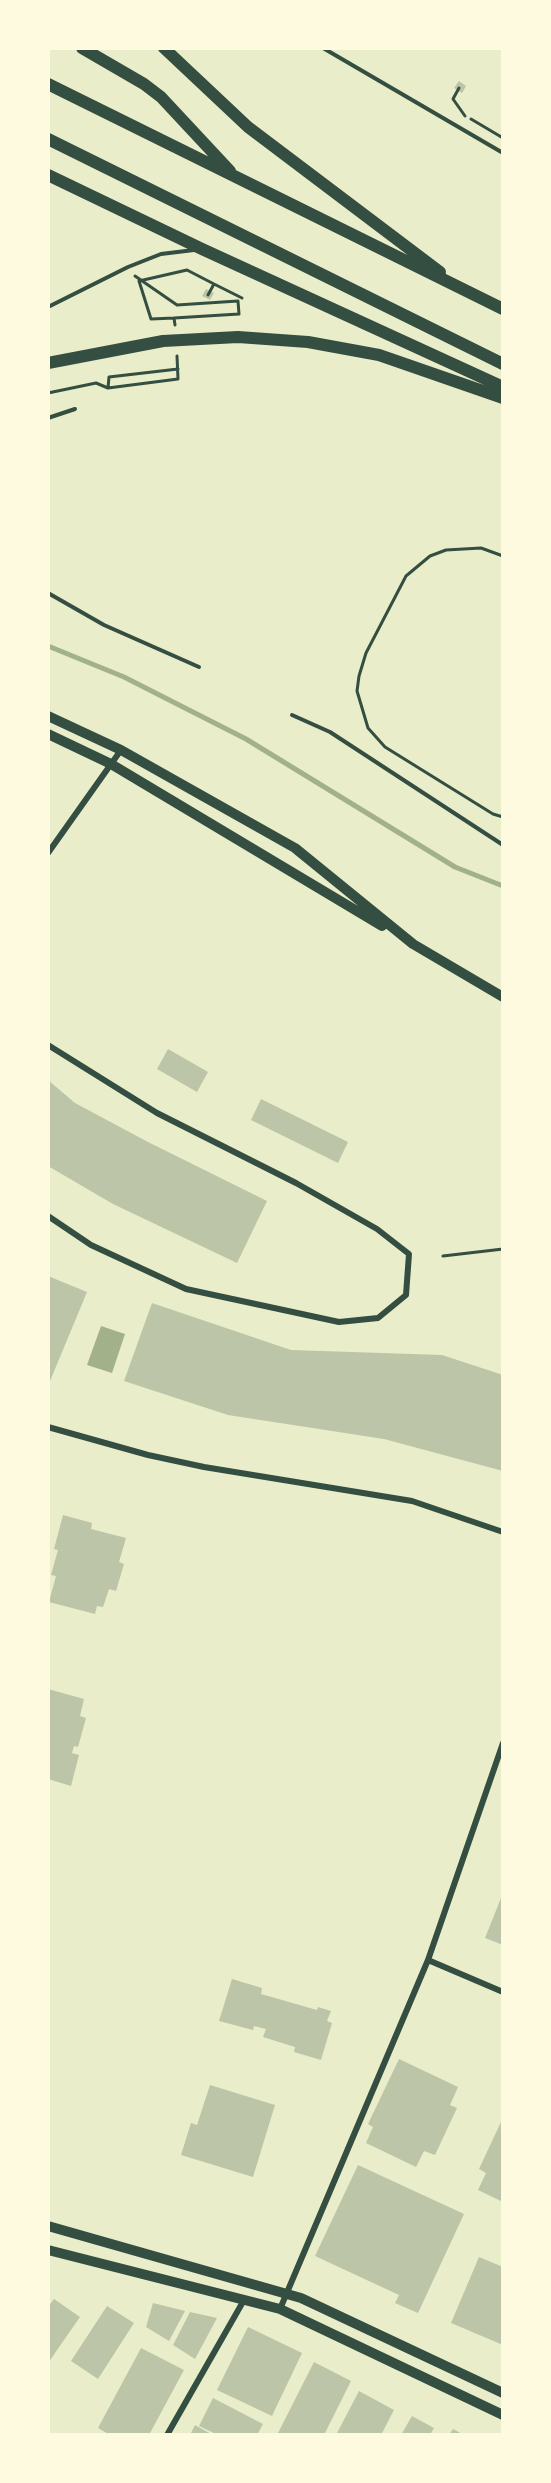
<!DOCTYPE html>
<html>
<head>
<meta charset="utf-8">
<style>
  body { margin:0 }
  #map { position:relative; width:551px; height:2483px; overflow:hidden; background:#e9edc9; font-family:Poppins,sans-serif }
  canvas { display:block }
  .frame { position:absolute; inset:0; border:50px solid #fefae0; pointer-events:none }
</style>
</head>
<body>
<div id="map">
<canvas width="551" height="2483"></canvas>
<div class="frame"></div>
</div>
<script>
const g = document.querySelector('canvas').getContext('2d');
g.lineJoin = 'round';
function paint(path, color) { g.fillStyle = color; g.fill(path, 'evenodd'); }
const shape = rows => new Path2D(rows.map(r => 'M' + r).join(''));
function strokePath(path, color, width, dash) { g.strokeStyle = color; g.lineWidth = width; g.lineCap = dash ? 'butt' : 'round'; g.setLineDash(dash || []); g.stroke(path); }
paint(shape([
  [101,1326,125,1334,112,1373,87,1365]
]), '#a3b18a');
strokePath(shape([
  [48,646,124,677,246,739,455,867,503,886]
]), '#a3b18a', 5);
paint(shape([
  [459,81,466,86,462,93,454,88],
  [206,289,214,293,210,300,202,296],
  [168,1049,208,1072,197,1092,157,1069],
  [48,1080,75,1103,148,1142,267,1201,237,1263,113,1204,48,1166],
  [261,1099,348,1142,338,1163,251,1120],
  [48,1276,87,1292,50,1381,48,1380],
  [152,1303,291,1350,442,1355,503,1375,503,1471,384,1439,228,1415,124,1381],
  [63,1515,92,1523,91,1529,126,1538,119,1562,124,1564,116,1591,109,1589,103,1607,97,1606,95,1614,49,1602,56,1576,51,1575,58,1550,54,1549],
  [48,1689,84,1699,80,1716,86,1718,78,1747,74,1746,72,1753,79,1755,71,1786,48,1779],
  [503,1893,503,1945,485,1938],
  [232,1979,262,1988,261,1994,317,2010,318,2007,331,2011,327,2021,332,2023,321,2060,294,2052,295,2047,263,2037,266,2029,254,2026,253,2030,219,2021],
  [399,2059,458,2087,450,2105,457,2108,435,2155,424,2151,416,2167,366,2143,373,2127,368,2124],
  [210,2085,275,2105,253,2177,181,2155,191,2123,197,2125],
  [501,2122,503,2123,503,2202,478,2190,486,2173,479,2169],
  [358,2165,464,2214,418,2313,395,2303,399,2295,315,2256],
  [479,2257,503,2267,503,2345,451,2323],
  [54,2299,80,2317,48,2363,48,2307],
  [153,2303,185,2311,169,2341,146,2327],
  [107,2306,134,2323,98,2379,71,2361],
  [190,2312,217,2318,195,2359,173,2345],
  [248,2327,302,2353,272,2416,217,2390],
  [141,2348,184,2370,149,2435,110,2435,98,2428],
  [314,2362,351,2381,324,2435,277,2435],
  [359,2391,394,2410,381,2435,336,2435],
  [213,2398,263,2424,257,2435,218,2435,199,2426],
  [412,2416,434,2428,430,2435,401,2435],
  [195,2425,213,2435,190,2435],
  [453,2429,464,2435,449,2435]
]), '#bcc5a7');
strokePath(shape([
  [459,88,453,99,465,116],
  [471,119,503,138],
  [135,276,177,305,238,301,239,314,174,318,175,325],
  [214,284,242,298],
  [174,318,151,319,139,281,187,270,214,284,208,295],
  [108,388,178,379,177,356],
  [48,393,96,383,108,388,109,377,178,369],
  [503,556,481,548,446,550,430,556,406,576,366,653,359,676,357,691,368,728,385,747,493,814,503,817],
  [443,1256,503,1249]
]), '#344e41', 3);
strokePath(shape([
  [323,48,503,153],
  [48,307,128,267,161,254,194,250],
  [48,418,75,409],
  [48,593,104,625,199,667],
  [292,715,330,732,503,845]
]), '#344e41', 4);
strokePath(shape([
  [48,853,121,750],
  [48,1045,157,1113,296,1183,377,1229,409,1254,406,1295,378,1318,339,1322,186,1289,91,1245,48,1216],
  [48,1427,148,1455,204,1467,412,1501,503,1532],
  [428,1960,503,1992],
  [280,2309,428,1960,503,1743],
  [167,2435,244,2300]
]), '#344e41', 6);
strokePath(shape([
  [48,716,121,750,295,848,413,944,503,997],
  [48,734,111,764,382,926],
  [48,2226,301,2298,503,2393],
  [48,2250,280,2309,503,2415]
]), '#344e41', 10);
strokePath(shape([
  [82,48,144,84,161,97,230,171],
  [164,48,248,127,440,272],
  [48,84,503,309],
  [48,139,503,364],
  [48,175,202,249,503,387],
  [48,363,163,341,238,337,308,342,379,355,503,398]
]), '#344e41', 12);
</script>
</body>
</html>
